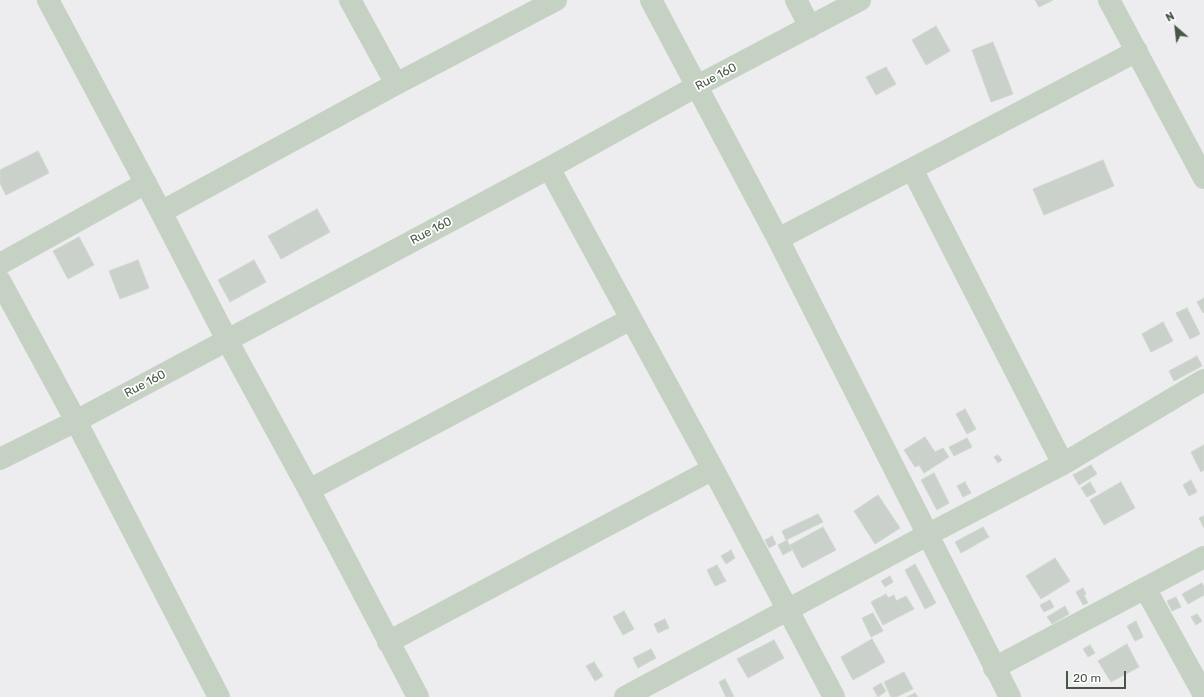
<!DOCTYPE html>
<html>
<head>
<meta charset="utf-8">
<style>
  body { margin:0 }
  #map { position:relative; width:1204px; height:697px; overflow:hidden; background:#edecee; font-family:Rubik,sans-serif }
  canvas { display:block }
  .north { position:absolute; left:1156px; top:8px; width:40px; height:40px; -webkit-text-stroke:3px #fff; paint-order:stroke; rotate:332deg; font-size:11px; font-weight:700; line-height:16px; text-align:center; color:#475646 }
  .north::after { content:''; display:block; margin:auto; width:14px; height:18px; background:#475646; clip-path:polygon(50% 0,100% 100%,50% 72%,0 100%) }
  .scale { position:absolute; left:1066px; top:671px; width:60px; height:18px; box-sizing:border-box; border:2px solid #475646; border-top:0; padding-left:5px; font-size:12px; line-height:14px; white-space:nowrap; color:#475646; -webkit-text-stroke:3px #fff; paint-order:stroke }
</style>
</head>
<body>
<div id="map">
<canvas width="1204" height="697"></canvas>
<div class="north">N</div>
<div class="scale">20 m</div>
</div>
<script>
const g = document.querySelector('canvas').getContext('2d');
g.lineJoin = 'round';
function paint(path, color) { g.fillStyle = color; g.fill(path, 'evenodd'); }
const shape = rows => new Path2D(rows.map(r => 'M' + r).join(''));
function strokePath(path, color, width, dash) { g.strokeStyle = color; g.lineWidth = width; g.lineCap = dash ? 'butt' : 'round'; g.setLineDash(dash || []); g.stroke(path); }
function label(font, color, halo, rows, align = 'center') {
  g.font = font + ' Rubik,sans-serif'; g.lineWidth = 3.5; g.setLineDash([]); g.textBaseline = 'middle'; g.strokeStyle = halo; g.fillStyle = color; for (const [text, x, y, turn = 0] of rows) {
    g.save(); g.translate(x, y); g.rotate((+turn || 0) * Math.PI / 180); g.textAlign = isNaN(turn) ? turn : align; if (halo) g.strokeText(text, 0, 0); g.fillText(text, 0, 0); g.restore();
  }
}
const building = shape([
  [1035,0,1053,0,1039,7,1035,0],
  [936,26,950,51,926,65,912,40,936,26],
  [993,42,1013,94,991,102,972,50,993,42],
  [886,67,896,84,876,95,866,77,886,67],
  [38,151,49,173,6,195,0,183,0,170,38,151],
  [1103,160,1114,186,1044,215,1033,189,1103,160],
  [317,209,330,232,281,259,268,236,317,209],
  [79,237,94,265,68,279,53,251,79,237],
  [138,260,149,288,120,299,109,271,138,260],
  [254,260,266,282,230,302,218,280,254,260],
  [1204,298,1204,312,1203,313,1197,302,1204,298],
  [1187,308,1200,334,1190,339,1176,313,1187,308],
  [1163,322,1173,341,1151,352,1142,334,1163,322],
  [1197,356,1202,366,1174,381,1169,371,1197,356],
  [965,409,976,429,967,434,956,414,965,409],
  [925,437,935,452,943,448,949,457,924,473,919,465,915,467,904,450,925,437],
  [967,438,972,447,954,456,949,447,967,438],
  [1204,445,1204,470,1201,472,1191,452,1204,445],
  [998,455,1002,460,998,463,994,457,998,455],
  [1091,465,1097,474,1079,485,1073,475,1091,465],
  [934,473,949,503,937,510,921,480,934,473],
  [1191,480,1197,492,1189,496,1183,485,1191,480],
  [965,482,971,493,963,497,957,486,965,482],
  [1090,482,1096,492,1087,497,1081,488,1090,482],
  [1121,482,1135,508,1104,525,1090,500,1121,482],
  [878,495,900,528,875,544,854,511,878,495],
  [818,514,823,522,786,540,782,531,818,514],
  [1204,516,1204,528,1199,518,1204,516],
  [823,527,836,550,802,568,790,545,823,527],
  [983,527,989,537,961,553,955,542,983,527],
  [772,536,776,544,769,548,765,540,772,536],
  [787,540,792,550,783,555,778,545,787,540],
  [731,550,735,558,726,564,721,556,731,550],
  [1055,558,1070,581,1041,599,1026,576,1055,558],
  [915,564,936,603,925,609,905,570,915,564],
  [717,565,726,581,715,586,707,570,717,565],
  [890,576,893,582,885,587,881,581,890,576],
  [1202,583,1204,587,1204,595,1188,604,1182,594,1202,583],
  [1083,588,1086,594,1084,595,1088,603,1083,605,1076,592,1083,588],
  [886,594,888,598,894,595,896,601,906,596,914,609,883,625,871,602,886,594],
  [1176,597,1181,607,1172,611,1167,601,1176,597],
  [1050,600,1054,607,1044,612,1040,605,1050,600],
  [1065,606,1069,614,1052,624,1047,617,1065,606],
  [624,611,634,629,623,635,613,617,624,611],
  [873,613,883,631,871,637,862,618,873,613],
  [1197,614,1202,621,1196,625,1191,617,1197,614],
  [665,619,669,628,658,633,654,624,665,619],
  [1136,621,1143,637,1135,641,1127,626,1136,621],
  [872,639,885,662,853,680,841,657,872,639],
  [774,640,784,658,748,678,737,659,774,640],
  [1127,644,1139,667,1111,682,1098,661,1127,644],
  [1090,645,1095,653,1088,657,1083,649,1090,645],
  [651,649,656,658,638,668,633,658,651,649],
  [594,662,603,676,595,681,586,666,594,662],
  [904,672,913,689,896,697,891,697,884,682,904,672],
  [725,679,734,697,726,697,719,682,725,679],
  [881,683,886,691,878,697,873,688,881,683],
  [915,693,918,697,907,697,915,693]
]);
paint(building, '#cad0ca');
strokePath(building, '#d0d6d1', 1);
strokePath(shape([
  [48,0,161,212,227,340,309,490,418,697],
  [350,0,396,84],
  [651,0,778,239,1010,697],
  [796,0,810,27],
  [1109,0,1204,178],
  [549,168,713,469,834,697],
  [912,169,1063,464],
  [161,212,396,84,556,0],
  [778,239,1137,51],
  [0,264,146,183],
  [0,281,76,421,219,697],
  [0,459,76,421,549,168,697,86,860,0],
  [309,490,631,319],
  [1145,588,1204,695],
  [388,642,713,469],
  [994,668,1204,557],
  [625,697,927,535,1063,464,1204,380]
]), '#c4d1c3', 22);
label('12px', '#475646', '#fff', [
  ["Rue 160",716,77,-28],
  ["Rue 160",431,231,-28],
  ["Rue 160",145,384,-28]
]);
</script>
</body>
</html>
